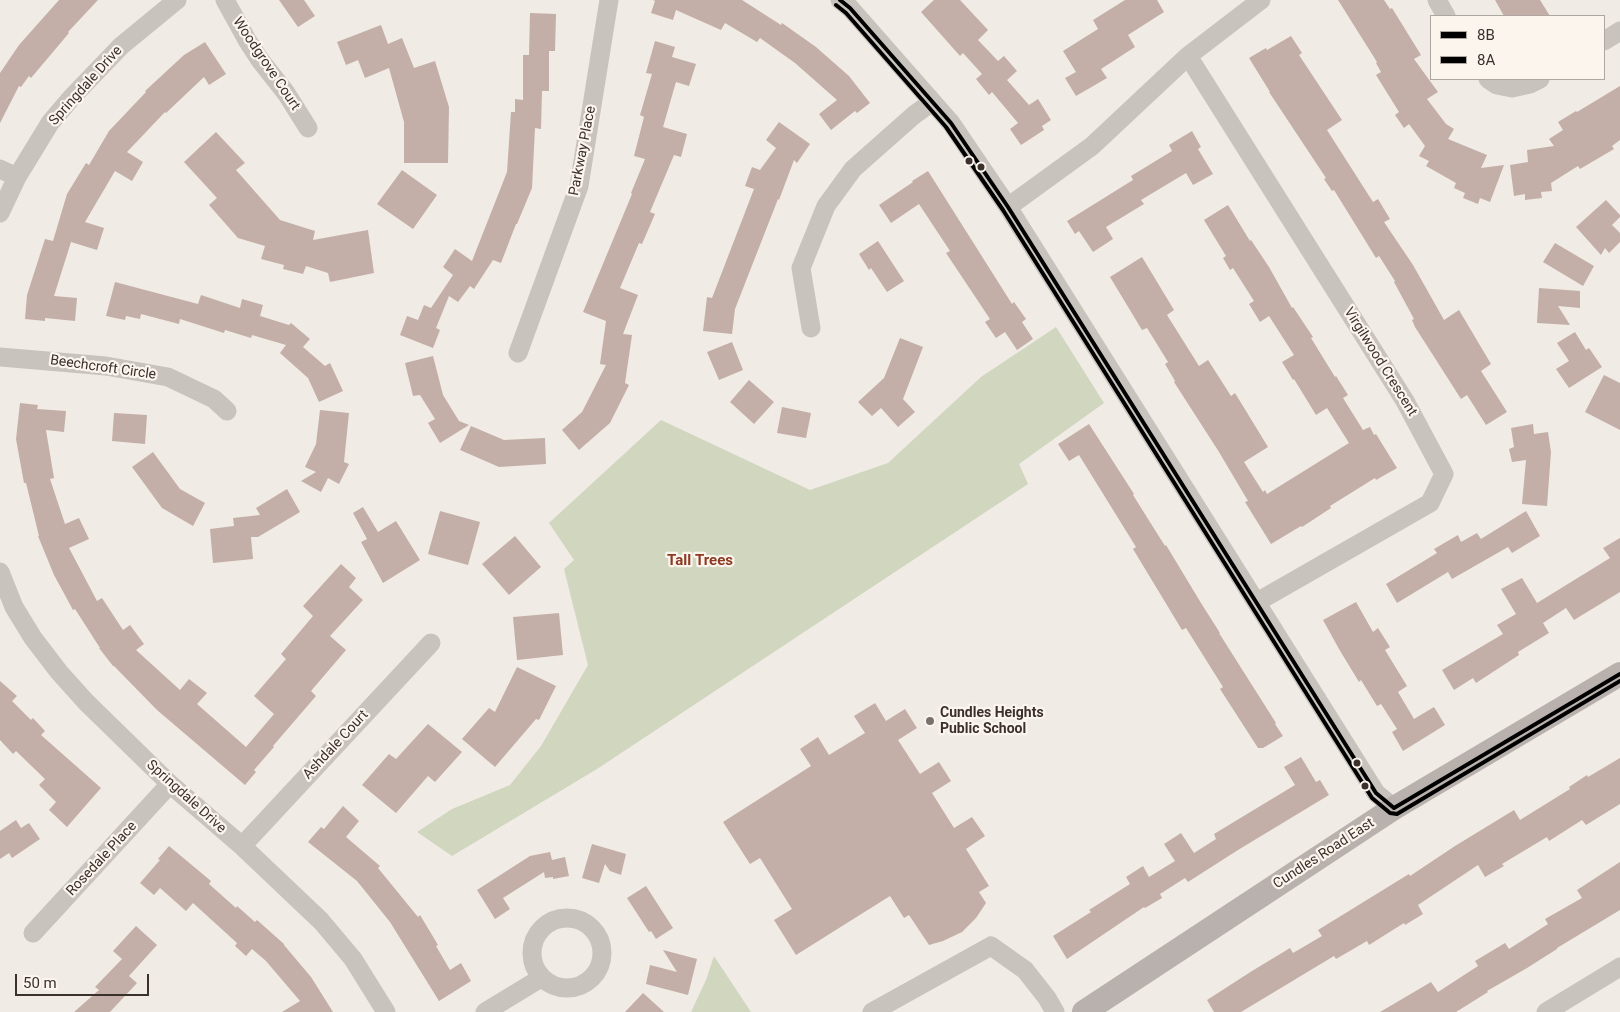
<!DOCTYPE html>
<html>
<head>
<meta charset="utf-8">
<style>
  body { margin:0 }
  #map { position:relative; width:1620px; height:1012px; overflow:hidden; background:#f0ebe5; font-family:Roboto,sans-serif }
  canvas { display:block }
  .legend { position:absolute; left:1430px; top:15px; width:175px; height:65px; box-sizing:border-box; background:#fbf5ee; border:1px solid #aea6a0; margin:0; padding:6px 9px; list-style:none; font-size:15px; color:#3b302b }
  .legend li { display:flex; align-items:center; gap:10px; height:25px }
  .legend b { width:25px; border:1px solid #aea6a0 }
  .scale { position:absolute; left:15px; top:974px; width:134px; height:22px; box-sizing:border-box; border:2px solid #3b302b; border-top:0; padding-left:6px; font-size:15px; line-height:18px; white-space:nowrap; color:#3b302b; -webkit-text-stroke:4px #fbf5ee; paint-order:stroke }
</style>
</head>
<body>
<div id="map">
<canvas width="1620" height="1012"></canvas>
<ul class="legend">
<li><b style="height:6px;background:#000"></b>8B</li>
<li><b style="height:6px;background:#000"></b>8A</li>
</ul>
<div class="scale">50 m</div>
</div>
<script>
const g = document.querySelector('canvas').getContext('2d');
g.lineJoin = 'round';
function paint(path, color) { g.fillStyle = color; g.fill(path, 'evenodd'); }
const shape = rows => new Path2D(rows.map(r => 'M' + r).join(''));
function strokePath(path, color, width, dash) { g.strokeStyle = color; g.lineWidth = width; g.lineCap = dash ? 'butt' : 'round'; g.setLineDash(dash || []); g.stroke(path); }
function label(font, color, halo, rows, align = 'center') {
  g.font = font + ' Roboto,sans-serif'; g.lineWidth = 4.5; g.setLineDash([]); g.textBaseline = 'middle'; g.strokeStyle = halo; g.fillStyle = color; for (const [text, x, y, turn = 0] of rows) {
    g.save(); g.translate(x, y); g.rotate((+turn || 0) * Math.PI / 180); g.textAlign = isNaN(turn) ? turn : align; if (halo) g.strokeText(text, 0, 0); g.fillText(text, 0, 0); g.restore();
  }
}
paint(shape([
  [1056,327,1104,403,1019,464,1028,484,597,769,452,856,417,832,452,809,510,785,541,746,588,665,564,569,574,560,549,523,661,420,810,490,888,463,981,377],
  [714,956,751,1012,691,1012,706,980]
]), '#d1d6bf');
paint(shape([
  [59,0,98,0,68,32,69,33,31,78,29,76,21,87,19,86,0,123,0,73,19,45],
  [279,0,304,0,315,16,298,27],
  [653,0,742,0,781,25,782,23,816,47,849,76,870,103,857,113,855,111,831,130,819,114,837,100,795,63,760,38,757,42,725,23,721,30,676,10,673,20,651,13,655,1],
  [934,0,960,0,988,30,978,40,998,61,1004,56,1017,71,1007,80,1029,105,1038,99,1051,120,1042,126,1044,130,1021,145,1010,129,1018,123,992,92,989,95,976,79,982,74,963,53,960,56,921,12],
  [1125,0,1157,0,1164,12,1128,35,1135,47,1101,69,1107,78,1076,96,1065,78,1076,72,1063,51,1098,29,1093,20],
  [1338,0,1384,0,1390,9,1392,8,1421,55,1414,59,1438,92,1427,99,1446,124,1454,129,1448,139,1487,155,1481,168,1504,165,1490,202,1480,198,1478,204,1463,198,1465,193,1454,188,1456,183,1426,166,1429,161,1419,156,1425,146,1409,124,1404,128,1395,115,1399,112,1376,75,1381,72,1376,63,1377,62],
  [1495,0,1540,0,1550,16,1504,16],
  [530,13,556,14,555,51,549,51,549,91,542,91,541,129,535,128,532,188,517,224,516,224,501,263,493,260,474,289,470,286,458,302,449,296,436,328,440,330,433,348,400,335,407,316,418,320,424,305,431,308,453,275,443,267,455,249,472,261,507,172,511,112,515,112,515,99,523,100,523,55,529,55],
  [381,25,388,44,402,38,414,68,435,61,449,107,448,163,404,163,404,122,389,68,365,78,358,60,346,65,337,42],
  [1291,36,1302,53,1299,55,1342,120,1327,130,1373,202,1378,199,1390,219,1384,222,1413,265,1444,320,1459,310,1491,364,1481,371,1507,412,1486,425,1467,395,1461,399,1415,327,1412,320,1414,319,1394,282,1395,281,1379,256,1376,258,1334,190,1332,191,1324,179,1326,178,1269,92,1270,92,1249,58,1266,48,1267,50],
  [655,41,675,47,672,57,696,64,689,86,676,82,663,127,687,134,681,157,674,155,650,212,655,214,642,244,639,243,620,288,638,295,623,334,632,335,625,383,629,385,610,423,579,450,562,430,582,412,606,365,600,364,606,321,583,312,632,194,631,193,645,159,634,156,644,117,640,115,652,74,646,73],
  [205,42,226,74,209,85,204,77,166,113,165,112,127,152,143,162,132,181,115,171,85,222,104,228,97,250,71,242,54,296,77,298,75,321,45,318,45,321,25,319,27,295,45,239,53,241,67,194,86,163,89,165,109,131,146,92,145,91,184,55],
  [1620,86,1620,140,1612,146,1614,149,1580,169,1578,166,1551,183,1552,191,1541,192,1542,198,1525,200,1525,194,1514,196,1510,165,1528,162,1527,150,1554,146,1549,139,1563,130,1558,122,1576,111,1577,112],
  [779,122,810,144,797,163,794,160,779,200,778,199,735,309,732,334,703,331,707,297,712,298,754,189,745,186,752,167,760,170,776,148,766,140],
  [1192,131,1201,147,1198,149,1213,174,1193,185,1186,173,1141,200,1144,204,1106,227,1113,239,1093,252,1079,231,1075,234,1067,221,1133,180,1131,176,1172,151,1169,145],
  [216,132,245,163,236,170,280,220,315,231,313,240,368,230,374,273,330,282,328,273,306,266,303,274,283,269,284,265,261,259,265,246,238,238,209,205,217,198,184,162],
  [402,170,437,195,413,229,377,204],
  [928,171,1012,304,1014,302,1026,319,1022,322,1033,339,1017,350,1005,332,996,338,985,322,990,319,946,253,950,251,919,204,891,223,879,205,913,182,912,181],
  [1606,200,1620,215,1620,217,1612,225,1620,233,1620,242,1609,253,1605,248,1601,255,1576,227],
  [1228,205,1250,241,1251,240,1269,267,1292,308,1293,307,1313,337,1311,338,1335,377,1336,376,1348,395,1343,398,1363,430,1370,427,1374,435,1376,434,1397,468,1376,480,1375,478,1330,506,1331,508,1302,527,1301,526,1271,544,1245,502,1248,501,1219,452,1174,382,1175,381,1165,364,1168,362,1147,328,1142,330,1110,277,1142,257,1174,310,1167,315,1199,366,1208,360,1231,396,1235,393,1268,447,1244,462,1263,492,1265,490,1267,494,1349,443,1327,408,1316,415,1294,379,1293,380,1282,362,1294,355,1269,316,1260,322,1249,304,1254,301,1233,268,1230,270,1223,258,1226,256,1204,220],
  [878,241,904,281,887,292,871,268,869,270,859,254],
  [1555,243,1594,266,1583,286,1543,262],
  [115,282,198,304,201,295,240,308,242,299,263,305,260,316,289,325,291,323,310,339,303,347,325,366,330,363,343,391,319,402,308,378,280,353,286,345,252,335,251,338,225,330,224,333,180,319,179,324,141,314,140,319,126,316,125,320,106,316],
  [1539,288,1580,291,1580,308,1558,306,1570,325,1537,323],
  [1575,332,1586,350,1589,348,1602,367,1569,388,1556,369,1569,361,1557,343],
  [900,338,923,347,903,399,915,412,898,427,881,408,872,416,858,402,884,378],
  [732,342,743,370,719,380,707,352],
  [433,356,443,395,459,421,469,425,440,443,428,423,435,419,420,395,413,396,405,363],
  [1604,375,1620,383,1620,430,1585,412],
  [749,380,774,402,754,424,730,402],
  [20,403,38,405,37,409,66,411,64,432,46,430,54,478,50,479,65,524,79,518,89,539,69,548,97,601,102,598,123,630,130,625,144,644,136,650,180,690,189,679,207,693,197,704,246,747,274,714,254,696,286,659,281,654,313,616,303,606,341,564,356,578,349,587,363,600,330,636,346,650,311,691,316,696,273,746,274,747,254,770,256,772,245,785,157,710,114,666,113,666,99,648,100,648,75,609,73,610,54,575,38,536,39,536,26,483,24,483,16,439],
  [782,407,811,413,806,438,777,433],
  [320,410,349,413,344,462,349,464,339,484,328,478,321,492,301,481,316,472,305,467,316,444],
  [114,413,147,415,145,444,112,441],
  [1089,424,1134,494,1133,495,1165,546,1166,545,1201,603,1220,633,1219,633,1276,723,1275,724,1283,736,1263,748,1258,748,1220,689,1223,687,1186,628,1182,630,1133,549,1136,547,1079,455,1069,461,1058,444],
  [1533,424,1534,434,1548,432,1551,452,1547,506,1522,504,1526,460,1512,462,1509,449,1514,447,1511,428],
  [471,426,504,440,545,438,546,464,499,467,460,450],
  [153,452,180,489,205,503,193,526,162,508,132,467],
  [287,489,300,512,258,537,251,537,253,559,213,563,210,529,234,526,233,518,260,515,256,508],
  [363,507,378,532,396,521,420,560,383,583,361,542,367,539,353,513],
  [440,511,480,522,468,565,428,554],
  [1526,511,1540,536,1512,553,1508,547,1452,579,1448,572,1397,603,1386,584,1437,553,1434,549,1458,535,1461,542,1477,533,1481,539],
  [515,536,541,567,509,595,482,564],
  [1620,538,1620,592,1574,620,1566,608,1543,623,1549,633,1518,652,1519,655,1476,683,1473,678,1454,690,1442,670,1503,634,1497,625,1516,614,1501,589,1522,578,1537,603,1610,558,1603,548],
  [1356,602,1373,632,1378,628,1390,647,1385,650,1407,686,1398,692,1414,719,1434,707,1445,725,1403,751,1392,732,1397,729,1381,704,1377,706,1361,680,1359,682,1339,649,1323,620],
  [559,613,563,655,517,660,513,617],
  [517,667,556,686,539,720,536,719,495,767,462,739,489,708,495,712],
  [0,681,17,696,12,701,31,720,33,718,45,731,41,735,101,788,67,827,49,810,56,802,39,785,45,779,16,751,13,754,0,740],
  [875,703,886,721,905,709,917,728,898,740,920,774,939,762,951,781,932,793,954,828,972,817,985,836,966,849,989,886,979,892,986,903,976,918,962,932,943,941,929,945,909,915,904,918,890,896,796,955,774,920,792,909,760,858,750,864,723,822,811,766,800,749,818,737,829,755,865,733,854,716],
  [428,724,462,752,435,782,428,776,396,813,362,785,389,754,396,759],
  [1301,757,1316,782,1320,780,1329,795,1238,850,1188,882,1185,878,1160,894,1162,898,1145,908,1144,907,1067,959,1053,936,1091,912,1089,910,1130,884,1126,877,1143,866,1149,877,1175,861,1164,844,1181,833,1194,853,1216,839,1214,834,1295,785,1284,767],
  [1620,758,1620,804,1586,825,1582,820,1549,841,1547,837,1502,864,1504,866,1485,877,1478,865,1418,905,1423,914,1405,925,1404,923,1369,945,1367,941,1336,959,1334,956,1241,1012,1214,1012,1207,1000,1252,971,1290,948,1293,953,1322,936,1318,930,1409,874,1410,876,1455,846,1514,810,1520,820,1570,789,1569,787,1587,775,1588,777],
  [343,806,359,821,346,837,380,866,378,868,418,917,420,915,438,945,436,946,450,970,461,963,471,981,439,1001,390,922,357,881,308,842,321,827,324,829],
  [16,820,21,828,29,823,40,839,12,858,9,853,0,859,0,831],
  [592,844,626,854,621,875,610,871,605,864,599,883,582,878],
  [169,846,211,881,209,884,236,908,237,906,255,922,257,920,284,944,284,945,311,977,333,1012,282,1012,300,1001,266,961,252,949,246,956,235,946,237,943,193,903,186,911,160,888,154,895,140,883,160,860,158,859],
  [550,852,552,860,565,857,569,876,553,879,553,877,545,878,544,872,503,898,510,909,495,919,477,890,530,856],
  [1620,862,1620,910,1557,948,1557,949,1527,968,1487,991,1488,992,1456,1012,1380,1012,1431,982,1438,992,1478,966,1475,961,1505,943,1509,949,1548,924,1545,919,1582,898,1577,890],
  [646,886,673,928,656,939,651,931,649,932,627,898],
  [136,926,157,945,129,976,137,983,110,1012,74,1012,99,990,95,987,122,959,113,951],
  [663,950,697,959,688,995,646,984,650,965,677,972],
  [643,993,664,1012,625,1012]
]), '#c3afa7');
strokePath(shape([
  [225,0,247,40,260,60,286,93,308,128],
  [840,0,850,8,951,123,1008,207,1376,793,1394,808],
  [1437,0,1446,16],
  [1604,41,1620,31],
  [1188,56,1405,401,1444,474,1430,503,1257,602],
  [1488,79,1497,85,1512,88,1530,84,1540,79],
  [0,169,17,177],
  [1008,207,1092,146,1188,56,1261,0],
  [0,213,17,177,50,123,72,97,121,46,177,0],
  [811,328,801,268,826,206,853,169,914,115,932,102],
  [518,353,579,186,609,0],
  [0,357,106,366,168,377,214,399,227,411],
  [0,572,14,607,33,638,59,672,86,702,170,784,242,846,321,921,353,959,386,1012],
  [242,846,431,643],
  '532 953a35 35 0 1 1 70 0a35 35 0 1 1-70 0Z',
  [33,933,170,784],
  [485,1012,541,978],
  [872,1012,991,946,1025,970,1047,998,1055,1012],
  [1546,1012,1620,967]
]), '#c9c3be', 19);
strokePath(shape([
  [1084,1012,1394,808,1620,674]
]), '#b8b1ad', 24);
strokePath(shape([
  [840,0,850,8,951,123,1008,207,1376,793,1394,808,1620,674]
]), '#000', 4);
strokePath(shape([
  [836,5,846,13,946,127,1003,210,1372,798,1390,813,1397,814,1620,681]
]), '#000', 4);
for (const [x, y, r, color] of [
  [969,161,4.5,"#3b302b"],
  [981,167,4.5,"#3b302b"],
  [930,721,5,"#7a716c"],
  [1357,763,4.5,"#3b302b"],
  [1365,786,4.5,"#3b302b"]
]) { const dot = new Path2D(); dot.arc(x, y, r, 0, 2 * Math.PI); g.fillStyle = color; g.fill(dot); strokePath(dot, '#fbf5ee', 2); }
label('14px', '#3b302b', '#fbf5ee', [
  ["Woodgrove Court",266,64,56],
  ["Springdale Drive",86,86,-48],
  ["Parkway Place",583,151,-79],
  ["Virgilwood Crescent",1380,362,58],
  ["Beechcroft Circle",103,368,8],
  ["Ashdale Court",336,745,-47],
  ["Springdale Drive",186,797,42],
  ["Cundles Road East",1324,854,-33],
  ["Rosedale Place",102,859,-47]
]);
label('bold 14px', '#3b302b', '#fbf5ee', [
  ["Cundles Heights",940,713],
  ["Public School",940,729]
], 'left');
label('bold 15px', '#8c3b22', '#fbf5ee', [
  ["Tall Trees",700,561]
]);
</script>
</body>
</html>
